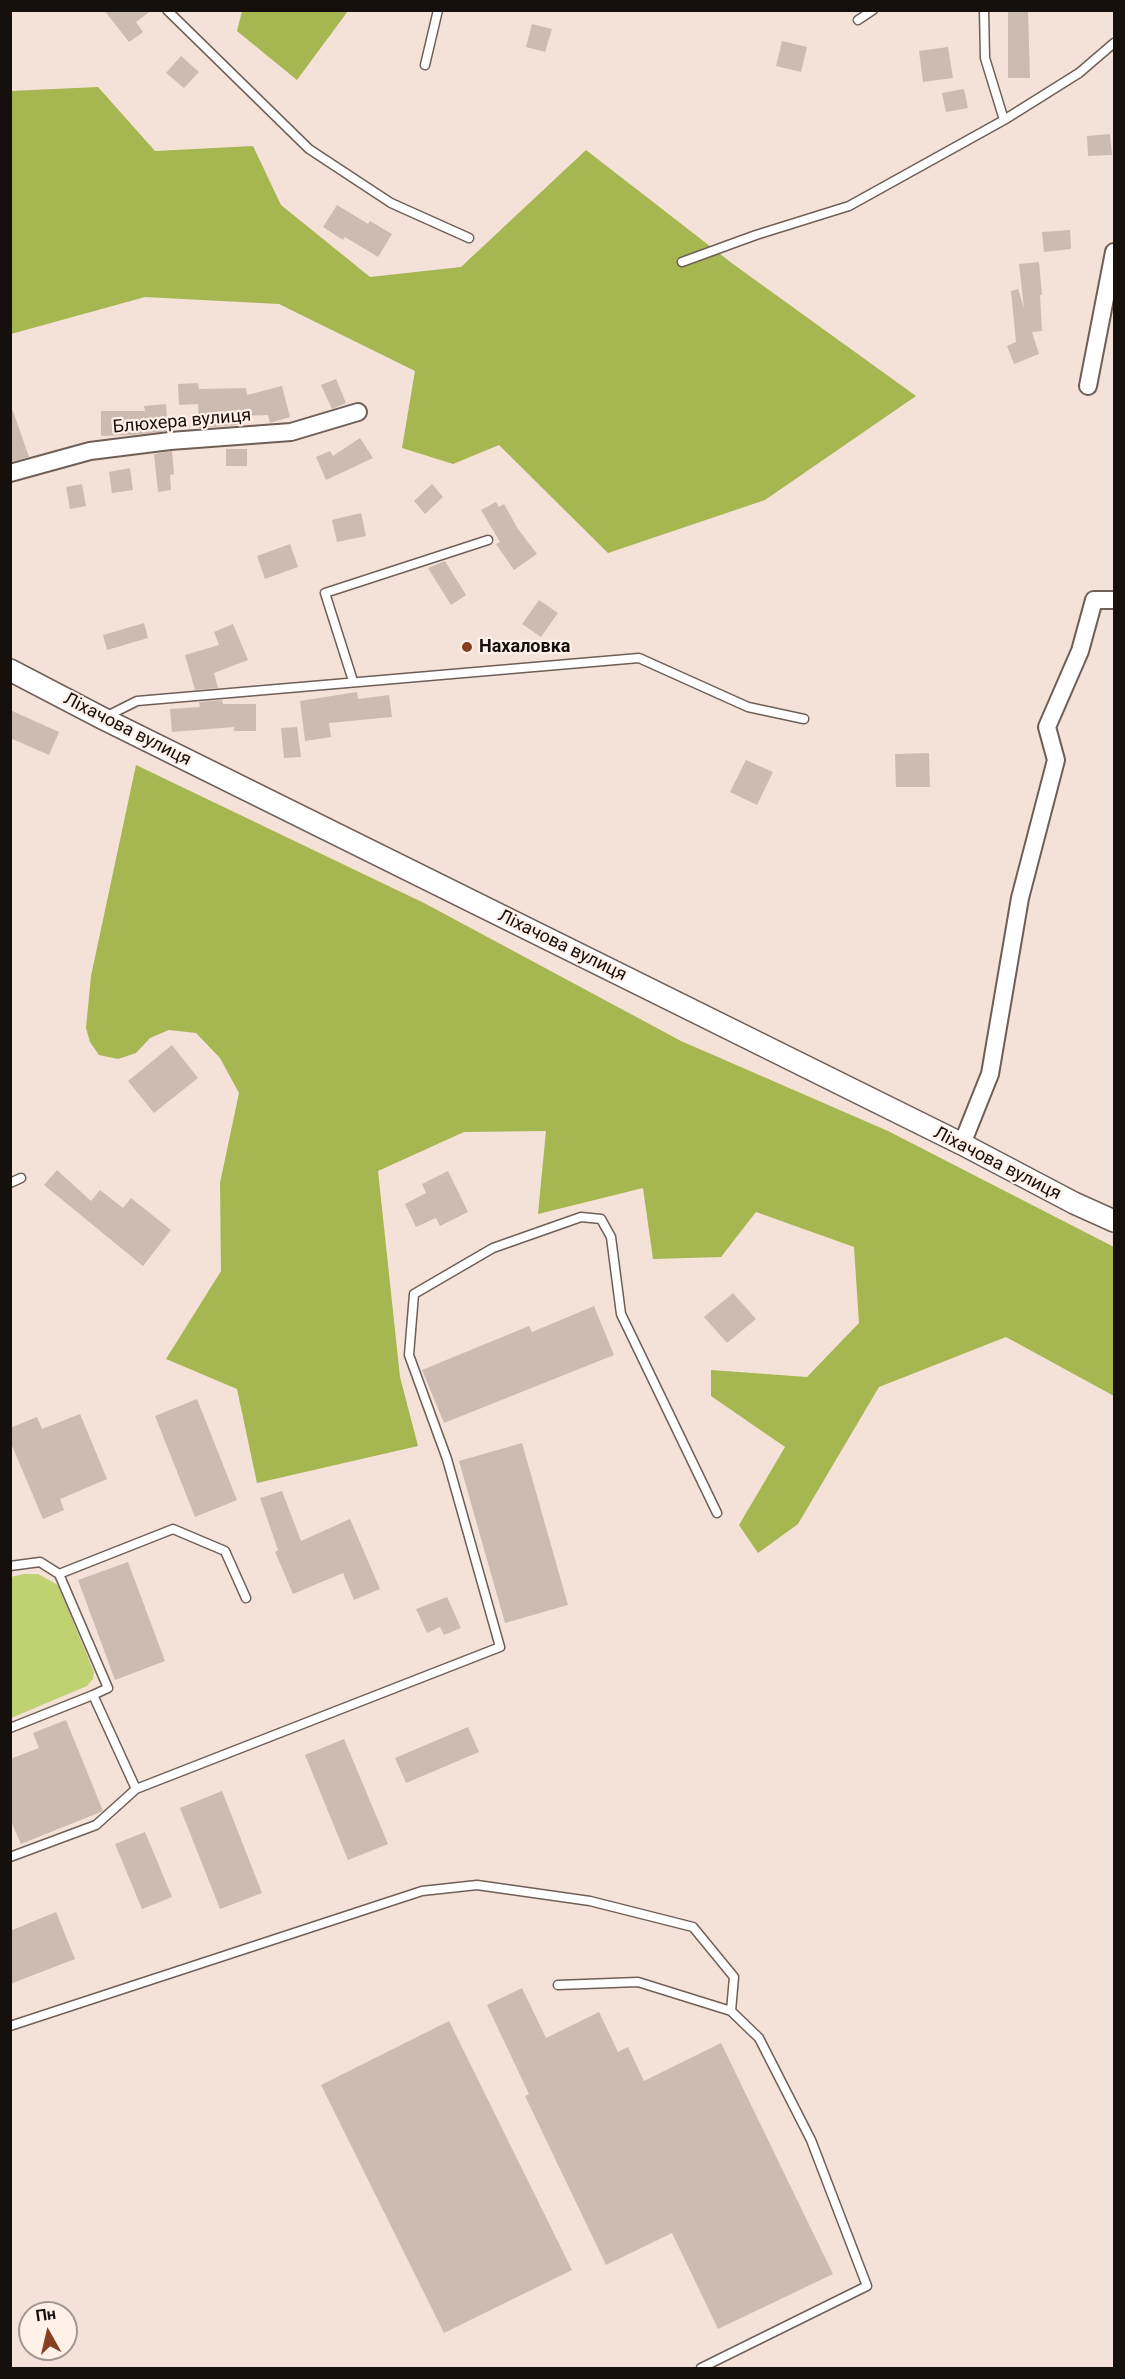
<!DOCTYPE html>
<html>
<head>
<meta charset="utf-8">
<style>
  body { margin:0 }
  #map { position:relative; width:1125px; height:2379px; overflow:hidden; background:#f4e2d8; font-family:Roboto,sans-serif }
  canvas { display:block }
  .frame { position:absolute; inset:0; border:12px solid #16100d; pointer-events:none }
  .north { position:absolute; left:18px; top:2301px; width:60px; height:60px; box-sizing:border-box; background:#fff0e8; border:2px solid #a29690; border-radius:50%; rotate:352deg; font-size:16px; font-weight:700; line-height:24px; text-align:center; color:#16100d }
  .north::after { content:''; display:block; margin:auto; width:21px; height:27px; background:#863f1f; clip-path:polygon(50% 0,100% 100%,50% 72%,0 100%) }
</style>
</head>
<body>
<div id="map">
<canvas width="1125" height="2379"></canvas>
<div class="frame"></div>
<div class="north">Пн</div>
</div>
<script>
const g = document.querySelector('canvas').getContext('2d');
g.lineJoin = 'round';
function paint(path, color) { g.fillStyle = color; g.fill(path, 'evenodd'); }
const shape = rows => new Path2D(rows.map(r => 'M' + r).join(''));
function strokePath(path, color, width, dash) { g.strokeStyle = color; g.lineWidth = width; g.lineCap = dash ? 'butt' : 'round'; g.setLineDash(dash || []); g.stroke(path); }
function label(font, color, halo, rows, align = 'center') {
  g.font = font + ' Roboto,sans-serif'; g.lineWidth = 4.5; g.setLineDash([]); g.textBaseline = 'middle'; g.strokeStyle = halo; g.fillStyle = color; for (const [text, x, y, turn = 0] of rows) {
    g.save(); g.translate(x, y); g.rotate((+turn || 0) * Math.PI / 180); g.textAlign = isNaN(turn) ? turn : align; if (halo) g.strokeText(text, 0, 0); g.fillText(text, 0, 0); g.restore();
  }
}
paint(shape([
  [24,1574,38,1574,58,1585,94,1672,93,1679,87,1686,11,1718,11,1577]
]), '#c0d171');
paint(shape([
  [242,11,242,10,348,11,297,80,237,31],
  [98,87,155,151,253,146,281,205,370,277,461,267,586,150,733,264,916,396,765,500,608,553,499,445,453,464,402,448,415,371,279,304,145,297,11,334,10,91],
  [136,765,426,904,681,1041,888,1131,1114,1247,1114,1396,1006,1337,879,1387,798,1524,758,1553,739,1525,785,1447,711,1396,711,1370,807,1377,859,1323,854,1247,756,1212,721,1257,653,1259,643,1188,538,1214,546,1131,464,1132,378,1171,400,1377,418,1446,257,1483,237,1389,166,1359,221,1271,220,1183,239,1093,220,1058,196,1033,169,1030,150,1038,136,1053,118,1059,99,1055,90,1042,86,1028,91,976]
]), '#a6b650');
paint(shape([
  [104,10,152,10,136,22,143,32,129,42],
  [1008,10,1028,10,1030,78,1008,78],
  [532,24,552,29,545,52,526,47],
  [782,41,807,47,801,72,776,66],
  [948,47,953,78,923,82,919,51],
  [181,56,199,72,184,88,166,73],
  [964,89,968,108,946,112,942,93],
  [1110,134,1112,155,1088,156,1087,136],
  [337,205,368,224,370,221,392,234,378,257,345,237,343,240,323,227],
  [1070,230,1071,249,1044,252,1042,232],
  [1039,262,1042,295,1040,295,1042,331,1032,332,1039,354,1014,364,1007,346,1016,342,1011,291,1018,289,1024,308,1019,264],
  [336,379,346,403,332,409,321,385],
  [198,383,199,389,246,388,247,395,282,386,290,417,270,423,268,415,237,416,238,425,199,428,198,404,179,405,178,384],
  [166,404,168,431,132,435,101,436,101,411,145,411,144,406],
  [10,411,13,411,29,457,10,462],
  [360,438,373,458,326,480,316,457,330,451,333,456],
  [226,449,247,449,247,466,226,466],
  [172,451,174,474,170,475,171,490,158,492,154,454],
  [130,468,133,490,112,493,109,472],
  [82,484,86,506,70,509,66,487],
  [432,484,443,497,425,514,414,501],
  [496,502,499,507,504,504,518,529,537,554,514,570,496,544,500,542,481,510],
  [361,513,366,536,337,542,332,520],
  [290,544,298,567,265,579,257,556],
  [445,561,466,595,451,605,428,568],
  [539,600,558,613,541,637,522,624],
  [144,623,148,638,107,650,103,635],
  [233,624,248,660,214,673,218,688,195,690,185,655,219,645,214,632],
  [357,692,358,699,389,695,392,717,329,723,331,737,305,741,300,701],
  [222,700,223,704,256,704,256,731,234,731,234,727,172,732,170,709,200,707,199,702],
  [10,710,59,732,49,755,10,738],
  [297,727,301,757,284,758,281,728],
  [929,753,930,787,896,787,895,754],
  [746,760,773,772,757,805,730,792],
  [172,1045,198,1078,154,1113,128,1081],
  [57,1170,91,1201,100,1190,123,1208,131,1198,171,1230,143,1266,44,1185],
  [448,1171,468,1212,440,1226,436,1218,416,1227,405,1204,426,1193,422,1184],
  [733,1293,756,1319,727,1343,704,1317],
  [594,1306,614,1355,444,1423,422,1370,529,1326,532,1332],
  [197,1399,237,1500,195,1517,155,1416],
  [80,1414,107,1479,60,1499,64,1510,43,1519,10,1441,10,1428,37,1417,42,1429],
  [522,1443,568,1605,505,1623,459,1461],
  [282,1491,301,1541,350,1519,380,1589,354,1600,343,1573,293,1594,275,1552,278,1550,260,1498],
  [128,1562,165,1661,115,1680,78,1580],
  [447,1597,461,1628,444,1635,440,1627,427,1633,416,1609],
  [66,1720,103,1811,21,1844,10,1819,10,1759,39,1748,33,1733],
  [468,1727,479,1752,406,1783,395,1758],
  [344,1739,388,1844,348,1860,305,1755],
  [222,1791,262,1893,220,1909,180,1808],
  [145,1832,172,1897,142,1909,115,1844],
  [56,1912,75,1959,10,1984,10,1931],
  [522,1988,546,2038,599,2012,618,2052,628,2047,644,2081,721,2043,833,2274,718,2329,672,2233,606,2265,525,2096,529,2094,487,2005],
  [449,2021,572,2270,444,2333,321,2085]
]), '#ccbbb1');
const service = shape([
  [167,10,309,149,391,203,469,238],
  [984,10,985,58,1004,120],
  [858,20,873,10],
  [425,65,438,10],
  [682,262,756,235,849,206,1004,120,1079,73,1114,43],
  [353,681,325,593,488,540],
  [105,717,137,701,639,658,748,707,804,719],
  [10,1183,21,1178],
  [10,1566,40,1562,59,1574,173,1529,225,1551,246,1598],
  [59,1574,108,1688,93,1695,136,1789,500,1647,447,1459,409,1355,414,1294,493,1248,581,1217,601,1219,611,1237,621,1314,717,1513],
  [10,1728,93,1695],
  [10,1857,96,1825,136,1789],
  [558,1985,638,1982,731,2011,759,2038,811,2140,867,2286,701,2368],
  [10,2026,422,1891,477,1885,590,1901,693,1927,734,1977,731,2011]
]);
const minor = shape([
  [1088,386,1114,252],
  [10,473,90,451,170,441,291,432,358,412],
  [962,1144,990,1074,1020,898,1056,760,1047,727,1080,651,1094,600,1114,600]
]);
const tertiary = shape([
  [10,670,102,718,962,1144,1074,1203,1114,1221]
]);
strokePath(service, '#6f5f57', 11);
strokePath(minor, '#6f5f57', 20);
strokePath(tertiary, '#6f5f57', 24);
strokePath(service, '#fff', 8);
strokePath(minor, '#fff', 16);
strokePath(tertiary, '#fff', 21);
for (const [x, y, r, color] of [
  [467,647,6,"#863f1f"]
]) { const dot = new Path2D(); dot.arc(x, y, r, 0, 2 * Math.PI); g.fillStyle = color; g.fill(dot); strokePath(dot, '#fff0e8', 2); }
label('18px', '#16100d', '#fff0e8', [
  ["Блюхера вулиця",182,422,-5],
  ["Ліхачова вулиця",127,730,27],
  ["Ліхачова вулиця",562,946,26],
  ["Ліхачова вулиця",997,1164,27]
]);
label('bold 18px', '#16100d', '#fff0e8', [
  ["Нахаловка",479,647]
], 'left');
</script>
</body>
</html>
